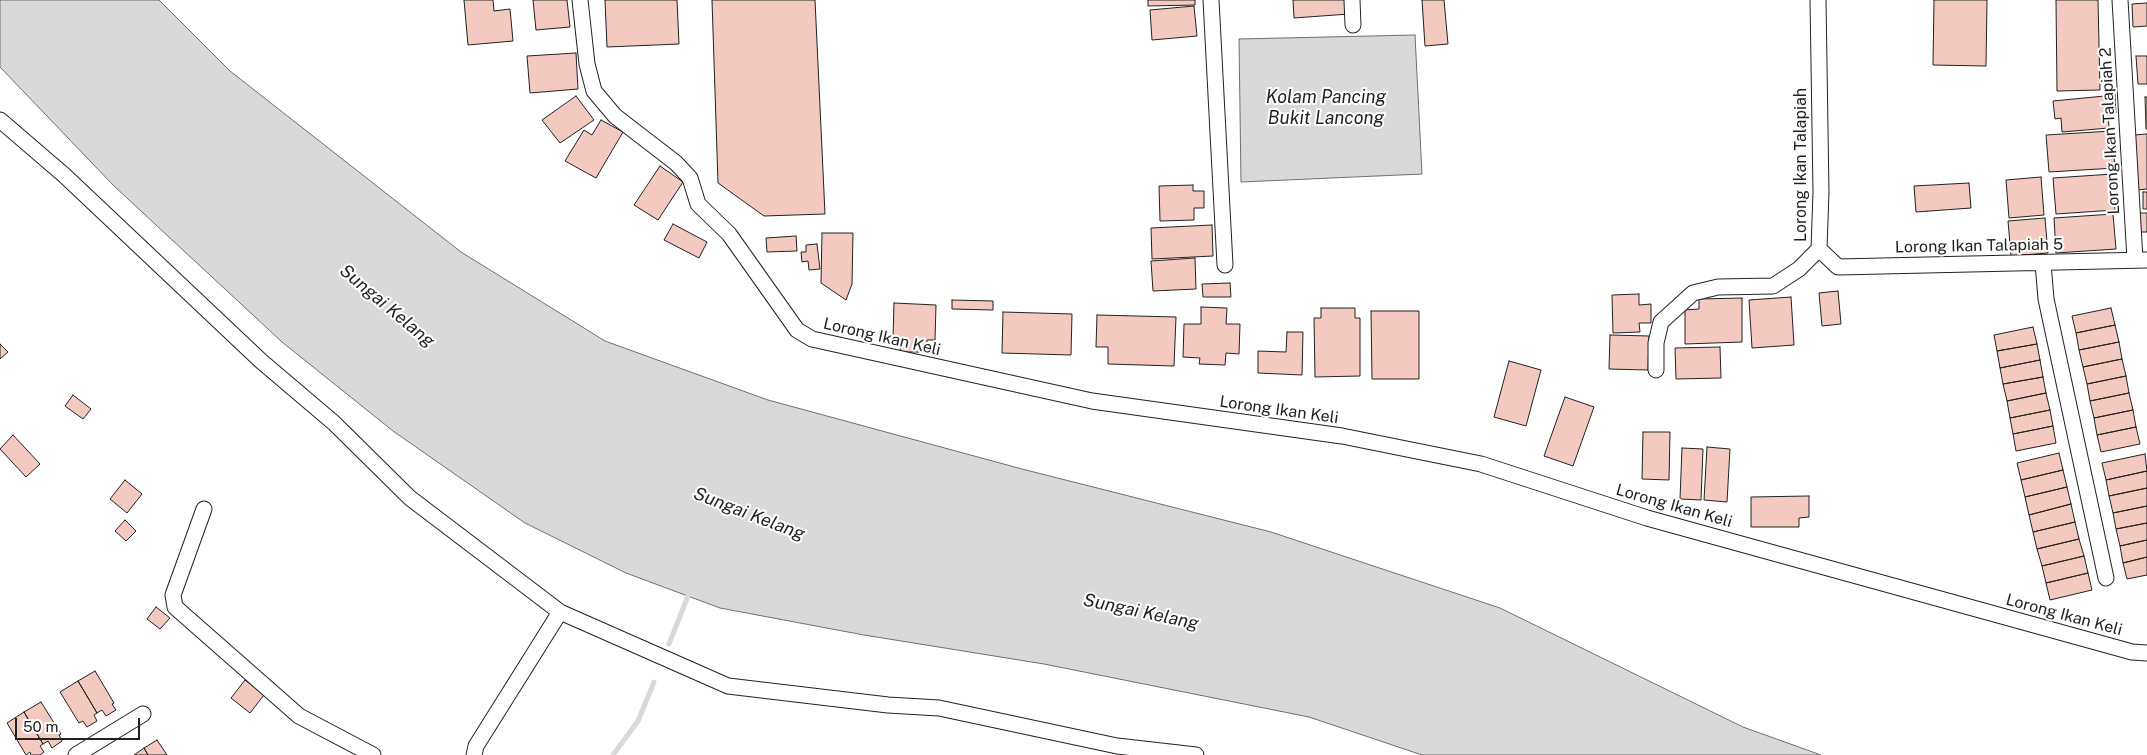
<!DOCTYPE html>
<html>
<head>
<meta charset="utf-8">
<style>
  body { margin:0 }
  #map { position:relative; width:2147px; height:755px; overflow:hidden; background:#fff; font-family:"Public Sans",sans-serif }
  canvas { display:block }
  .scale { position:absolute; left:15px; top:718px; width:125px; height:22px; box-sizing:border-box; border:2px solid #222; border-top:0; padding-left:6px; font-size:15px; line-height:18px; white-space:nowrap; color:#222; -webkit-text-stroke:4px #fff; paint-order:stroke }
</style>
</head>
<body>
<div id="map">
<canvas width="2147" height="755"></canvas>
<div class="scale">50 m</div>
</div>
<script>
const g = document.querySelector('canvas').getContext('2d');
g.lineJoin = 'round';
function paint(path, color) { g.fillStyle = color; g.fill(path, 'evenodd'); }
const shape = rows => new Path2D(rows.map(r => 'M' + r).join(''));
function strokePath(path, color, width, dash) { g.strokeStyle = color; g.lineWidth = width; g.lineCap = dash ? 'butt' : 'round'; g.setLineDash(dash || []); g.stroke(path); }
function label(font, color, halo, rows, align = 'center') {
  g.font = font + ' "Public Sans",sans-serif'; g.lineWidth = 4; g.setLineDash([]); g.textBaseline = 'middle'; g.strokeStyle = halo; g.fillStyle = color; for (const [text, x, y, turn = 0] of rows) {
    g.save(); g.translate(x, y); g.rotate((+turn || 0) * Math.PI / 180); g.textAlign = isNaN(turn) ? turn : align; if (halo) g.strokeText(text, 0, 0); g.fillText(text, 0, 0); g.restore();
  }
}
const water = shape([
  [0,0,159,0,230,71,461,252,605,341,768,400,1022,469,1271,532,1500,608,1743,727,1821,755,1422,755,1309,717,1044,664,864,635,720,608,626,573,525,523,393,431,282,342,114,186,0,67,0,0],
  [1415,35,1422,174,1241,182,1239,39,1415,35]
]);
paint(water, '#d9d9d9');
strokePath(water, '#6f6f6f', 1);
strokePath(shape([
  [669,644,688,596],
  [613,755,638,721,654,682]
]), '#d9d9d9', 5);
const building = shape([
  [464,0,493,0,494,11,510,9,513,41,468,45,464,0],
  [533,0,567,0,570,27,536,30,533,0],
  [605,0,677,0,679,44,607,47,605,0],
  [712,0,815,0,825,214,764,216,718,183,712,0],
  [1148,0,1195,0,1195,5,1148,6,1148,0],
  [1293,0,1348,0,1349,14,1294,18,1293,0],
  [1422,0,1444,0,1448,44,1425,46,1422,0],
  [1934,0,1987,0,1986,66,1933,65,1934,0],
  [2056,0,2098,0,2100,90,2057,91,2056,0],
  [2147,3,2147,26,2133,27,2132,4,2147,3],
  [1194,6,1197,36,1152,40,1150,10,1194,6],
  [576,53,578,89,530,93,527,56,576,53],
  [2136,56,2147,56,2147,84,2138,84,2136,56],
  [2115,95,2116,113,2108,113,2109,128,2062,132,2061,118,2055,119,2053,101,2115,95],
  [576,96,594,120,560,143,542,120,576,96],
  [2145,97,2147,97,2147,129,2146,129,2145,97],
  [601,120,623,132,596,178,565,161,584,130,592,135,601,120],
  [2112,131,2115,168,2049,172,2046,135,2112,131],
  [2147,134,2147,189,2138,190,2134,135,2147,134],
  [660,166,683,182,658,220,634,205,660,166],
  [2113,174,2115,210,2056,214,2053,178,2113,174],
  [2041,177,2044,215,2009,218,2006,180,2041,177],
  [1969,183,1971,208,1916,212,1914,186,1969,183],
  [1193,185,1193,191,1204,191,1204,208,1194,208,1194,220,1160,221,1159,186,1193,185],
  [2143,192,2147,192,2147,209,2143,209,2143,192],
  [2139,213,2147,213,2147,232,2139,232,2139,213],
  [2113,214,2116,249,2056,253,2054,218,2113,214],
  [2045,218,2048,253,2011,256,2008,221,2045,218],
  [673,224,707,242,699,258,664,240,673,224],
  [1212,225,1213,256,1152,259,1151,228,1212,225],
  [822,233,853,233,852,284,846,300,821,283,822,233],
  [796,236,797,251,767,252,766,238,796,236],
  [817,244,820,269,809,270,808,261,802,262,801,252,806,252,806,245,817,244],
  [1195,258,1196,289,1153,291,1151,261,1195,258],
  [1230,283,1231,297,1203,297,1202,284,1230,283],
  [1838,291,1841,324,1822,326,1819,293,1838,291],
  [1639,294,1639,305,1651,304,1651,323,1639,323,1640,332,1613,333,1612,295,1639,294],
  [1791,297,1794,345,1752,348,1749,300,1791,297],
  [1742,298,1742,342,1685,344,1685,310,1699,309,1699,299,1742,298],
  [952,300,993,301,993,310,952,309,952,300],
  [894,303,936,305,935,340,927,340,927,352,900,352,901,339,893,339,894,303],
  [1201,307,1227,308,1226,324,1240,324,1239,354,1226,353,1225,365,1199,364,1200,358,1183,357,1184,324,1201,324,1201,307],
  [1321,308,1355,308,1355,318,1360,318,1360,376,1315,377,1314,318,1321,318,1321,308],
  [2111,308,2115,325,2076,333,2072,316,2111,308],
  [1371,311,1419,311,1419,379,1372,379,1371,311],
  [1003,312,1072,314,1071,355,1002,353,1003,312],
  [1097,315,1176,317,1174,366,1108,364,1108,347,1096,347,1097,315],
  [2115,325,2119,342,2079,350,2076,333,2115,325],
  [2033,327,2037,344,1997,351,1994,335,2033,327],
  [1287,332,1303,332,1302,375,1258,373,1258,351,1286,352,1287,332],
  [1610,335,1649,336,1648,370,1609,369,1610,335],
  [2119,342,2122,359,2083,367,2079,350,2119,342],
  [0,344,8,352,0,359,0,344],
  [2037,344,2040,360,2000,368,1997,351,2037,344],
  [1720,347,1721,378,1676,379,1675,348,1720,347],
  [2122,359,2126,376,2087,384,2083,367,2122,359],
  [2040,360,2043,377,2003,384,2000,368,2040,360],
  [1509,361,1541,370,1526,426,1494,417,1509,361],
  [2126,376,2129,393,2090,401,2087,384,2126,376],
  [2043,377,2046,393,2007,401,2003,384,2043,377],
  [2046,393,2050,410,2010,418,2007,401,2046,393],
  [2129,393,2133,410,2094,418,2090,401,2129,393],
  [73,395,91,409,83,419,65,406,73,395],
  [1565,397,1594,407,1573,466,1544,456,1565,397],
  [2050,410,2053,426,2013,434,2010,418,2050,410],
  [2133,410,2136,427,2097,435,2094,418,2133,410],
  [2053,426,2056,443,2016,451,2013,434,2053,426],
  [2136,427,2140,444,2101,452,2097,435,2136,427],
  [1643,432,1670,432,1669,480,1642,479,1643,432],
  [13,435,40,464,26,477,0,449,13,435],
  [1707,447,1730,449,1727,502,1704,500,1707,447],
  [1682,448,1703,449,1701,500,1680,499,1682,448],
  [2059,453,2063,470,2021,480,2017,463,2059,453],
  [2145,454,2147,471,2106,480,2102,463,2145,454],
  [2063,470,2067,487,2025,497,2021,480,2063,470],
  [2147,471,2147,488,2109,496,2106,480,2147,471],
  [125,480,142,494,127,513,110,499,125,480],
  [2067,487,2071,504,2029,515,2025,497,2067,487],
  [2147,488,2147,506,2113,513,2109,496,2147,488],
  [1809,496,1809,517,1799,518,1799,527,1751,527,1751,497,1809,496],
  [2071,504,2075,522,2033,532,2029,515,2071,504],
  [2147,506,2147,523,2116,529,2113,513,2147,506],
  [125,520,136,531,126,541,115,531,125,520],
  [2075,522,2079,539,2037,549,2033,532,2075,522],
  [2147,523,2147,540,2120,546,2116,529,2147,523],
  [2079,539,2084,556,2042,566,2037,549,2079,539],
  [2147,540,2147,557,2123,563,2120,546,2147,540],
  [2084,556,2088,573,2046,583,2042,566,2084,556],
  [2147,557,2147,575,2127,579,2123,563,2147,557],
  [2088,573,2092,590,2050,600,2046,583,2088,573],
  [156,607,170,618,160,629,147,619,156,607],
  [95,671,114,703,112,704,116,710,106,716,102,710,97,713,78,681,95,671],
  [245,680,264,695,250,713,231,698,245,680],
  [78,681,97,713,94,715,97,721,87,727,83,721,79,723,60,692,78,681],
  [41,702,61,734,59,735,62,741,52,748,48,741,43,744,24,712,41,702],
  [24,712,43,744,40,746,44,752,40,755,31,755,30,752,26,755,7,723,24,712],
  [157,740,167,755,148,755,144,748,157,740],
  [144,748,148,755,134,755,144,748]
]);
paint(building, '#f3c9c0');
strokePath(building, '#222', 1);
const minor = shape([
  [580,0,587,64,594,91,615,116,676,163,690,178,698,204,729,234,797,330,812,339,1092,401,1342,436,1481,464,1647,518,2132,652,2147,653],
  [1211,0,1225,265],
  [1352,0,1353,25],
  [2120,0,2135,260],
  [0,120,64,175,261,361,334,423,410,498,560,612,728,686,888,705,939,708,1117,746,1196,755],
  [1819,249,1838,267,2147,260],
  [2043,263,2046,299,2106,578],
  [1656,370,1656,343,1661,322,1693,293,1718,287,1773,286,1799,269,1819,249,1821,192,1818,0],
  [204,509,173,595,175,607,299,716,373,755],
  [76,755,143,714],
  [474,755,476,746,560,612]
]);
strokePath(minor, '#222', 17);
strokePath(minor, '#fff', 15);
label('16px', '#222', '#fff', [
  ["Lorong Ikan Talapiah 2",2110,131,-93],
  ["Lorong Ikan Talapiah",1801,165,-90],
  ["Lorong Ikan Talapiah 5",1979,246,-1],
  ["Lorong Ikan Keli",882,337,13],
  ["Lorong Ikan Keli",1279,410,8],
  ["Lorong Ikan Keli",1674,506,16],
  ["Lorong Ikan Keli",2064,615,15]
]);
label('italic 18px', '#222', '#fff', [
  ["Kolam Pancing",1326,97],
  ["Bukit Lancong",1326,118],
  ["Sungai Kelang",387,306,40],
  ["Sungai Kelang",749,514,21],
  ["Sungai Kelang",1141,612,12]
]);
</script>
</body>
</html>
